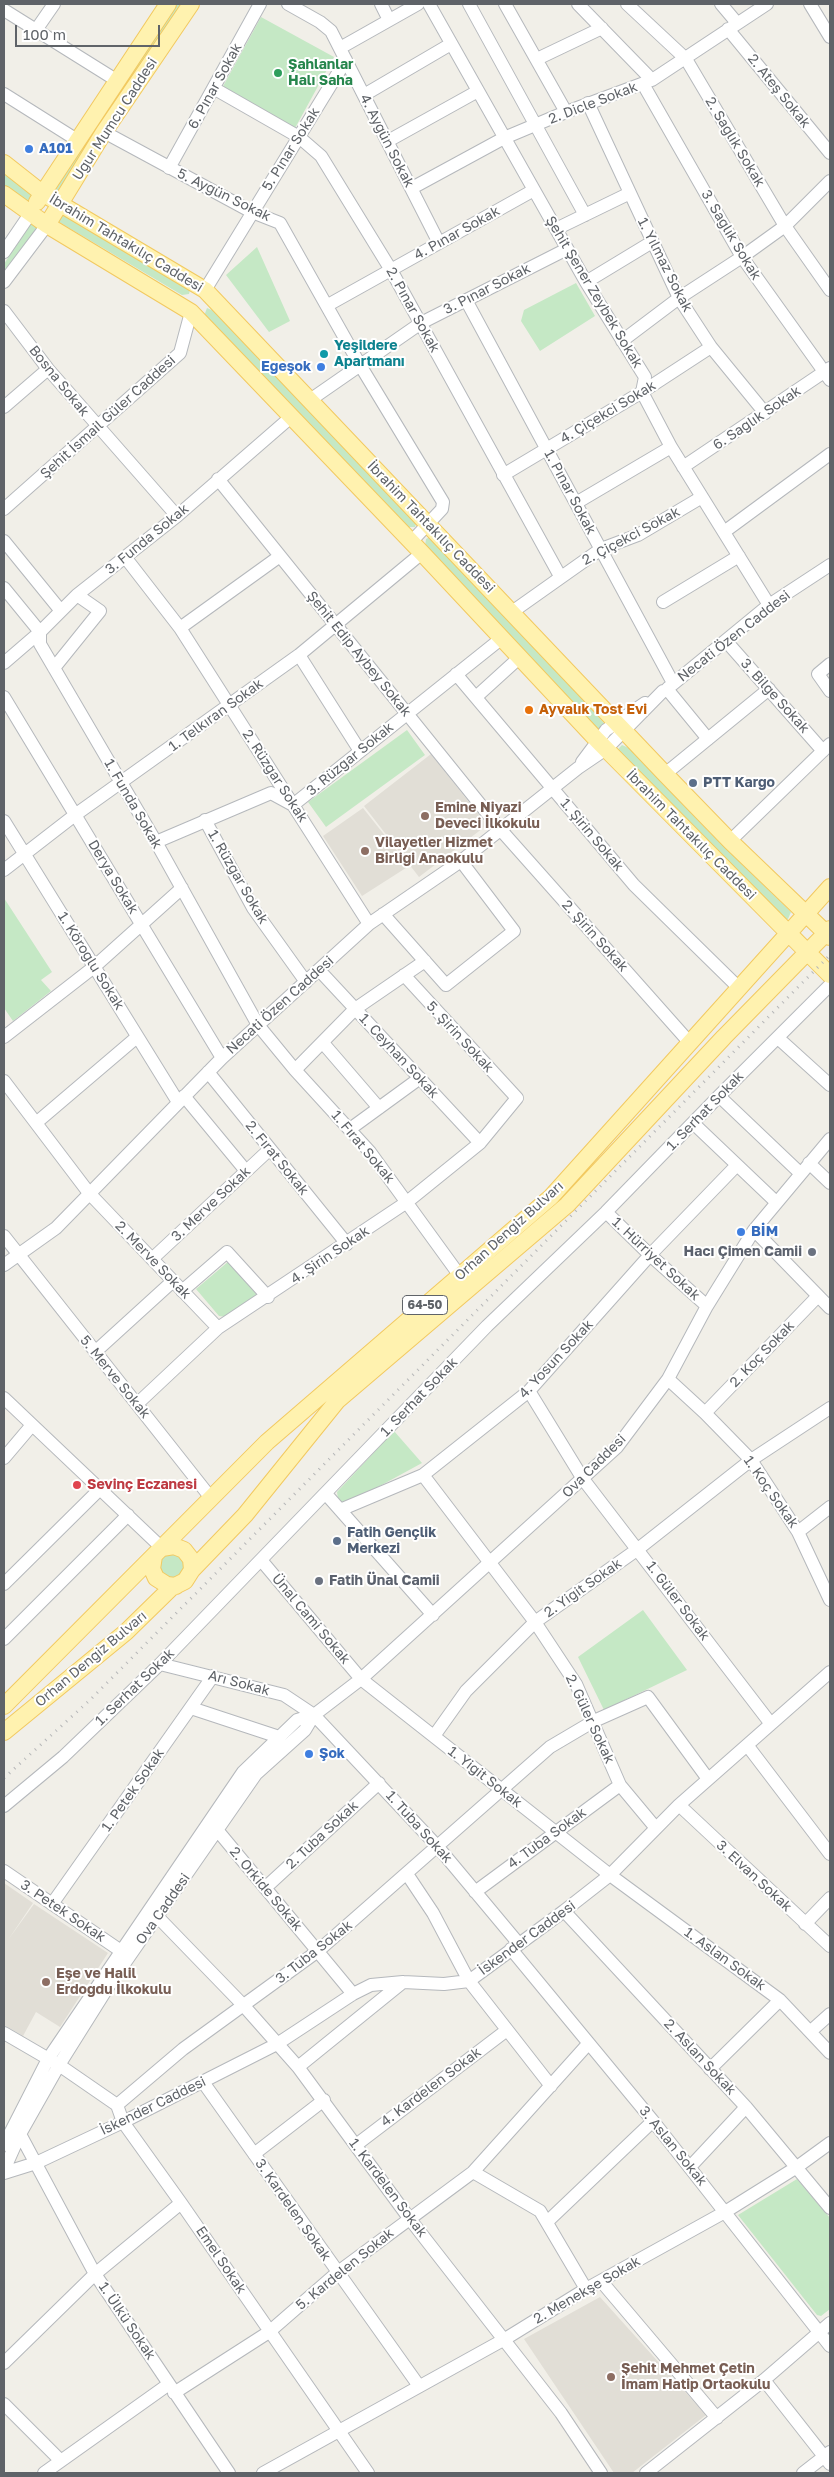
<!DOCTYPE html>
<html>
<head>
<meta charset="utf-8">
<style>
  body { margin:0 }
  #map { position:relative; width:834px; height:2477px; overflow:hidden; background:#f1efe8; font-family:"Golos Text",sans-serif }
  canvas { display:block }
  .frame { position:absolute; inset:0; border:5px solid #5f6368; pointer-events:none }
  .scale { position:absolute; left:15px; top:25px; width:145px; height:22px; box-sizing:border-box; border:2px solid #5f6368; border-top:0; padding-left:6px; font-size:15px; line-height:18px; white-space:nowrap; color:#5f6368; -webkit-text-stroke:4px #fff; paint-order:stroke }
</style>
</head>
<body>
<div id="map">
<canvas width="834" height="2477"></canvas>
<div class="frame"></div>
<div class="scale">100 m</div>
</div>
<script>
const g = document.querySelector('canvas').getContext('2d');
g.lineJoin = 'round';
function paint(path, color) { g.fillStyle = color; g.fill(path, 'evenodd'); }
const shape = rows => new Path2D(rows.map(r => 'M' + r).join(''));
function strokePath(path, color, width, dash) { g.strokeStyle = color; g.lineWidth = width; g.lineCap = dash ? 'butt' : 'round'; g.setLineDash(dash || []); g.stroke(path); }
function label(font, color, halo, rows, align = 'center') {
  g.font = font + ' "Golos Text",sans-serif'; g.lineWidth = 4; g.setLineDash([]); g.textBaseline = 'middle'; g.strokeStyle = halo; g.fillStyle = color; for (const [text, x, y, turn = 0] of rows) {
    g.save(); g.translate(x, y); g.rotate((+turn || 0) * Math.PI / 180); g.textAlign = isNaN(turn) ? turn : align; if (halo) g.strokeText(text, 0, 0); g.fillText(text, 0, 0); g.restore();
  }
}
paint(shape([
  [431,754,487,825,419,877,364,806],
  [363,808,409,866,362,896,323,836],
  [4,1883,33,1903,8,1940,34,1904,108,1953,60,2027,36,2012,23,2036,4,2025],
  [600,2297,706,2415,632,2473,614,2473,524,2339]
]), '#e1ded6');
paint(shape([
  [176,4,184,4,61,194,52,190,88,130],
  [261,17,334,57,294,130,221,90],
  [4,171,33,196,32,204,4,186],
  [61,213,190,290,189,294,182,295,59,222,58,219],
  [31,222,38,228,4,274,4,264],
  [257,247,290,321,269,332,226,275],
  [576,283,595,316,540,351,521,321,524,310],
  [207,308,214,311,417,521,415,527,408,527,204,316],
  [430,537,433,537,604,723,604,727,598,731,425,546,426,539],
  [407,730,425,755,326,827,308,802],
  [622,745,629,748,709,832,791,912,788,919,785,921,617,750],
  [4,898,52,972,41,980,51,991,13,1021,4,1008],
  [229,1261,259,1294,227,1317,219,1316,196,1289],
  [394,1431,422,1463,345,1505,338,1499,337,1492],
  [163,1554,180,1554,186,1567,178,1578,164,1578,157,1562],
  [643,1610,687,1670,604,1710,578,1657],
  [797,2179,830,2218,830,2309,821,2316,817,2315,738,2215]
]), '#c5e8c5');
const minor = shape([
  [288,4,320,22,331,31,439,243],
  [381,4,389,20],
  [429,4,586,282,645,377,642,392,671,447,769,605],
  [469,4,585,215],
  [505,4,566,112],
  [578,4,652,80],
  [627,4,686,59,785,226,830,290],
  [721,4,737,23],
  [810,4,830,37],
  [4,10,116,80],
  [728,29,830,153],
  [36,30,54,4],
  [340,48,418,4],
  [537,59,602,28],
  [643,84,742,257,830,380],
  [215,89,299,137,321,156,391,270,560,576],
  [4,94,77,140],
  [364,95,451,44],
  [588,103,679,298,711,347,765,413],
  [104,132,252,212,280,223,360,365,443,502,442,509,412,541],
  [388,141,478,91],
  [169,168,260,4],
  [412,188,504,138,566,112,652,80,767,4],
  [556,229,628,194],
  [4,252,30,214],
  [4,282,47,225],
  [586,282,652,242],
  [205,290,346,60],
  [466,300,673,683],
  [328,305,534,190],
  [4,311,48,369,177,516],
  [622,341,679,298,742,257,785,226,830,181],
  [310,400,421,323,567,249],
  [4,407,48,369],
  [683,467,830,368],
  [503,475,642,392,711,347],
  [218,479,500,829,690,1043],
  [576,503,671,447],
  [4,509,180,353,191,312],
  [724,532,830,454],
  [4,541,61,611],
  [125,557,180,628,369,924],
  [4,588,40,632,40,644,156,842,258,1025,295,1070,370,1152,460,1276],
  [663,602,739,556],
  [512,612,601,549,638,535,702,497],
  [180,628,280,556],
  [726,641,823,751],
  [299,655,360,751],
  [4,663,40,632,77,595,177,516,291,417],
  [830,664,818,674,830,691],
  [54,668,100,611,77,595],
  [456,674,634,885,738,987],
  [668,688,769,605,830,565],
  [667,689,708,739],
  [4,697,222,1058],
  [476,697,520,657],
  [582,762,606,730,645,703],
  [665,774,769,689],
  [205,820,253,908,306,982],
  [4,821,178,1102],
  [730,841,830,744],
  [156,842,271,793,293,805,502,638],
  [4,870,75,815,299,655,422,553],
  [383,914,446,985,514,931,461,861],
  [319,970,480,1143],
  [4,1037,94,967,182,888],
  [778,1038,830,1085],
  [323,1043,379,1108],
  [295,1070,355,1009,425,961],
  [208,1072,347,1244],
  [4,1081,89,1193,218,1328],
  [184,1096,246,1171],
  [719,1096,800,1173],
  [36,1123,137,1037],
  [693,1123,776,1202],
  [350,1129,420,1078],
  [809,1163,830,1183],
  [606,1212,650,1255,707,1306],
  [754,1230,830,1308],
  [4,1236,211,1498],
  [152,1259,270,1149],
  [4,1265,56,1228,222,1058,369,924,461,861,578,768,606,749,663,691],
  [182,1291,227,1252,268,1297],
  [95,1352,173,1281],
  [668,1379,705,1413,751,1460,798,1532,830,1600],
  [529,1391,583,1479,771,1724],
  [4,1398,162,1548],
  [137,1404,218,1328,407,1202,480,1143,517,1098,404,975],
  [705,1413,818,1296],
  [4,1458,32,1425],
  [423,1475,535,1622,576,1684,620,1785,655,1827],
  [326,1494,433,1615],
  [340,1510,423,1475,529,1391,650,1255,737,1165],
  [798,1532,830,1507],
  [261,1560,361,1679,610,1875,780,2000,830,2053],
  [4,1584,100,1489],
  [4,1639,128,1515],
  [160,1664,284,1695,314,1715,438,1847,519,1944],
  [191,1708,279,1737],
  [434,1736,466,1691,535,1622,638,1549,751,1460,830,1408],
  [747,1745,830,1854],
  [679,1805,830,1946],
  [4,1806,63,1757,160,1664,487,1326,606,1212,719,1096,830,985],
  [218,1831,353,1994],
  [4,1871,121,1951],
  [407,1874,433,1913,469,1981,551,2086],
  [265,1888,379,1783],
  [475,1892,620,1785],
  [52,1904,213,1676],
  [150,1909,244,2006,298,2067,409,2218,561,2413,601,2473],
  [564,1911,746,2107,830,2208],
  [805,1924,830,1898],
  [511,1949,653,2121,830,2346],
  [811,2031,830,2014],
  [4,2033,59,2065,117,2105,123,2122,181,2203,368,2473],
  [298,2067,403,1982],
  [710,2069,780,2000],
  [203,2082,419,2386],
  [117,2105,183,2049,318,1951,550,1747,594,1721,648,1697,708,1779],
  [20,2134,95,2274,229,2473],
  [4,2145,48,2059,243,1772,297,1720,314,1715,361,1679,617,1447,668,1379,707,1306,754,1230,830,1139],
  [356,2145,507,2030],
  [254,2154,324,2100],
  [690,2167,746,2107],
  [4,2170,20,2134,59,2065,108,1987,256,1774,305,1730,314,1715],
  [473,2172,540,2211,586,2289],
  [4,2173,36,2163,123,2122,277,2044,353,1994,371,1985,403,1982,444,1984,469,1981,564,1911,610,1875,679,1805,830,1672],
  [547,2222,653,2121],
  [601,2281,717,2418],
  [4,2363,95,2274,181,2203],
  [764,2380,830,2464],
  [174,2393,269,2332,338,2272,473,2172,588,2044],
  [4,2404,61,2461],
  [44,2473,169,2384],
  [263,2473,505,2339,586,2289,725,2212,797,2167,830,2143],
  [646,2473,764,2380,830,2323],
  [803,2473,830,2452]
]);
const major = shape([
  [4,163,42,193,205,290,665,774,730,841,830,937],
  [4,194,47,225,191,312,422,553,597,740,830,975],
  [37,202,168,4],
  [47,225,104,132,191,4],
  [162,1548,174,1546,184,1550,191,1559,192,1570],
  [154,1556,152,1569,156,1578,167,1585,176,1586],
  [4,1706,267,1442,551,1197,830,887],
  [4,1732,126,1632,171,1588,185,1581,192,1570,245,1515,337,1401,567,1205,724,1037,830,929]
]);
strokePath(minor, '#b5b8bc', 14);
strokePath(major, '#f2c960', 18);
strokePath(minor, '#fff', 12);
strokePath(major, '#fff2af', 16);
strokePath(shape([
  [4,1778,90,1700,830,955]
]), '#b6b7b8', 3, [1, 6]);
for (const [x, y, r, color] of [
  [278,73,5,"#2e9e5b"],
  [29,149,5,"#3f7fe0"],
  [324,354,5,"#0f9aa8"],
  [321,367,5,"#3f7fe0"],
  [529,710,5,"#e8710a"],
  [693,783,5,"#5c6f8a"],
  [425,816,5,"#8d6e63"],
  [365,851,5,"#8d6e63"],
  [741,1232,5,"#3f7fe0"],
  [812,1252,5,"#6b7280"],
  [77,1485,5,"#e0444e"],
  [337,1541,5,"#5c6f8a"],
  [319,1581,5,"#6b7280"],
  [309,1754,5,"#3f7fe0"],
  [46,1982,5,"#8d6e63"],
  [611,2377,5,"#8d6e63"]
]) { const dot = new Path2D(); dot.arc(x, y, r, 0, 2 * Math.PI); g.fillStyle = color; g.fill(dot); strokePath(dot, '#fff', 2); }
for (const [x, y, w] of [
  [425,1305,45]
]) { const box = new Path2D(); box.roundRect(x - w / 2, y - 9.5, w, 19, 4); g.fillStyle = '#fff'; g.fill(box); strokePath(box, '#5f6368', 1); }
label('bold 12px', '#5f6368', null, [
  ["64-50",425,1305]
]);
label('bold 14px', '#27864d', '#fff', [
  ["Şahlanlar",288,65],
  ["Halı Saha",288,81]
], 'left');
label('14px', '#5f6368', '#fff', [
  ["6. Pınar Sokak",215,86,-61],
  ["2. Ateş Sokak",779,91,51],
  ["2. Dicle Sokak",593,103,-21],
  ["Uğur Mumcu Caddesi",115,119,-57],
  ["4. Aygün Sokak",387,141,63],
  ["2. Sağlık Sokak",735,142,59],
  ["5. Pınar Sokak",291,149,-58],
  ["5. Aygün Sokak",224,195,26],
  ["4. Pınar Sokak",457,233,-29],
  ["3. Sağlık Sokak",731,235,59],
  ["İbrahim Tahtakılıç Caddesi",126,243,31],
  ["1. Yılmaz Sokak",665,265,63],
  ["3. Pınar Sokak",487,289,-27],
  ["Şehit Şener Zeybek Sokak",594,292,59],
  ["2. Pınar Sokak",413,310,61],
  ["Bosna Sokak",59,381,51],
  ["4. Çiçekci Sokak",608,412,-31],
  ["Şehit İsmail Güler Caddesi",108,417,-42],
  ["6. Sağlık Sokak",757,418,-34],
  ["1. Pınar Sokak",570,492,62],
  ["İbrahim Tahtakılıç Caddesi",431,527,46],
  ["2. Çiçekci Sokak",631,536,-28],
  ["3. Funda Sokak",147,539,-39],
  ["Necati Özen Caddesi",734,636,-38],
  ["Şehit Edip Aybey Sokak",359,654,51],
  ["3. Bilge Sokak",775,696,48],
  ["1. Telkıran Sokak",216,715,-36],
  ["3. Rüzgar Sokak",350,759,-39],
  ["2. Rüzgar Sokak",275,776,57],
  ["1. Funda Sokak",133,804,60],
  ["1. Şirin Sokak",592,835,50],
  ["İbrahim Tahtakılıç Caddesi",691,835,45],
  ["Derya Sokak",113,877,59],
  ["1. Rüzgar Sokak",238,877,60],
  ["2. Şirin Sokak",595,936,48],
  ["1. Köroğlu Sokak",91,961,58],
  ["Necati Özen Caddesi",280,1005,-42],
  ["5. Şirin Sokak",460,1037,47],
  ["1. Ceyhan Sokak",399,1056,47],
  ["1. Serhat Sokak",705,1111,-46],
  ["1. Fırat Sokak",363,1147,50],
  ["2. Fırat Sokak",277,1158,51],
  ["3. Merve Sokak",211,1204,-43],
  ["Orhan Dengiz Bulvarı",509,1231,-42],
  ["4. Şirin Sokak",330,1255,-34],
  ["1. Hürriyet Sokak",656,1259,43],
  ["2. Merve Sokak",153,1260,46],
  ["2. Koç Sokak",762,1354,-46],
  ["4. Yosun Sokak",556,1359,-47],
  ["5. Merve Sokak",115,1377,51],
  ["1. Serhat Sokak",419,1397,-46],
  ["Ova Caddesi",594,1466,-45],
  ["1. Koç Sokak",771,1492,55],
  ["2. Yiğit Sokak",583,1588,-35],
  ["1. Güler Sokak",678,1601,53],
  ["Ünal Cami Sokak",311,1619,50],
  ["Orhan Dengiz Bulvarı",91,1659,-40],
  ["Arı Sokak",239,1683,15],
  ["1. Serhat Sokak",135,1687,-44],
  ["2. Güler Sokak",590,1719,65],
  ["1. Yiğit Sokak",485,1777,38],
  ["1. Petek Sokak",133,1790,-55],
  ["1. Tuba Sokak",419,1827,48],
  ["2. Tuba Sokak",322,1835,-43],
  ["4. Tuba Sokak",547,1838,-36],
  ["3. Elvan Sokak",754,1876,43],
  ["2. Orkide Sokak",266,1889,50],
  ["Ova Caddesi",163,1909,-55],
  ["3. Petek Sokak",63,1911,34],
  ["İskender Caddesi",527,1938,-36],
  ["3. Tuba Sokak",314,1952,-38],
  ["1. Aslan Sokak",725,1959,36],
  ["2. Aslan Sokak",700,2057,47],
  ["4. Kardelen Sokak",431,2087,-37],
  ["İskender Caddesi",153,2106,-26],
  ["3. Aslan Sokak",673,2146,51],
  ["1. Kardelen Sokak",388,2188,53],
  ["3. Kardelen Sokak",293,2210,55],
  ["Emel Sokak",221,2260,56],
  ["5. Kardelen Sokak",345,2269,-39],
  ["2. Menekşe Sokak",587,2290,-30],
  ["1. Ülkü Sokak",127,2321,56]
]);
label('bold 14px', '#366cbe', '#fff', [
  ["A101",39,149],
  ["Egeşok",311,367,"right"],
  ["BİM",751,1232],
  ["Şok",319,1754]
], 'left');
label('bold 14px', '#0d838f', '#fff', [
  ["Yeşildere",334,346],
  ["Apartmanı",334,362]
], 'left');
label('bold 14px', '#c56008', '#fff', [
  ["Ayvalık Tost Evi",539,710]
], 'left');
label('bold 14px', '#4e5e75', '#fff', [
  ["PTT Kargo",703,783],
  ["Fatih Gençlik",347,1533],
  ["Merkezi",347,1549]
], 'left');
label('bold 14px', '#785e54', '#fff', [
  ["Emine Niyazi",435,808],
  ["Deveci İlkokulu",435,824],
  ["Vilayetler Hizmet",375,843],
  ["Birliği Anaokulu",375,859],
  ["Eşe ve Halil",56,1974],
  ["Erdoğdu İlkokulu",56,1990],
  ["Şehit Mehmet Çetin",621,2369],
  ["İmam Hatip Ortaokulu",621,2385]
], 'left');
label('bold 14px', '#5b616d', '#fff', [
  ["Hacı Çimen Camii",802,1252],
  ["Fatih Ünal Camii",329,1581,"left"]
], 'right');
label('bold 14px', '#be3a42', '#fff', [
  ["Sevinç Eczanesi",87,1485]
], 'left');
</script>
</body>
</html>
